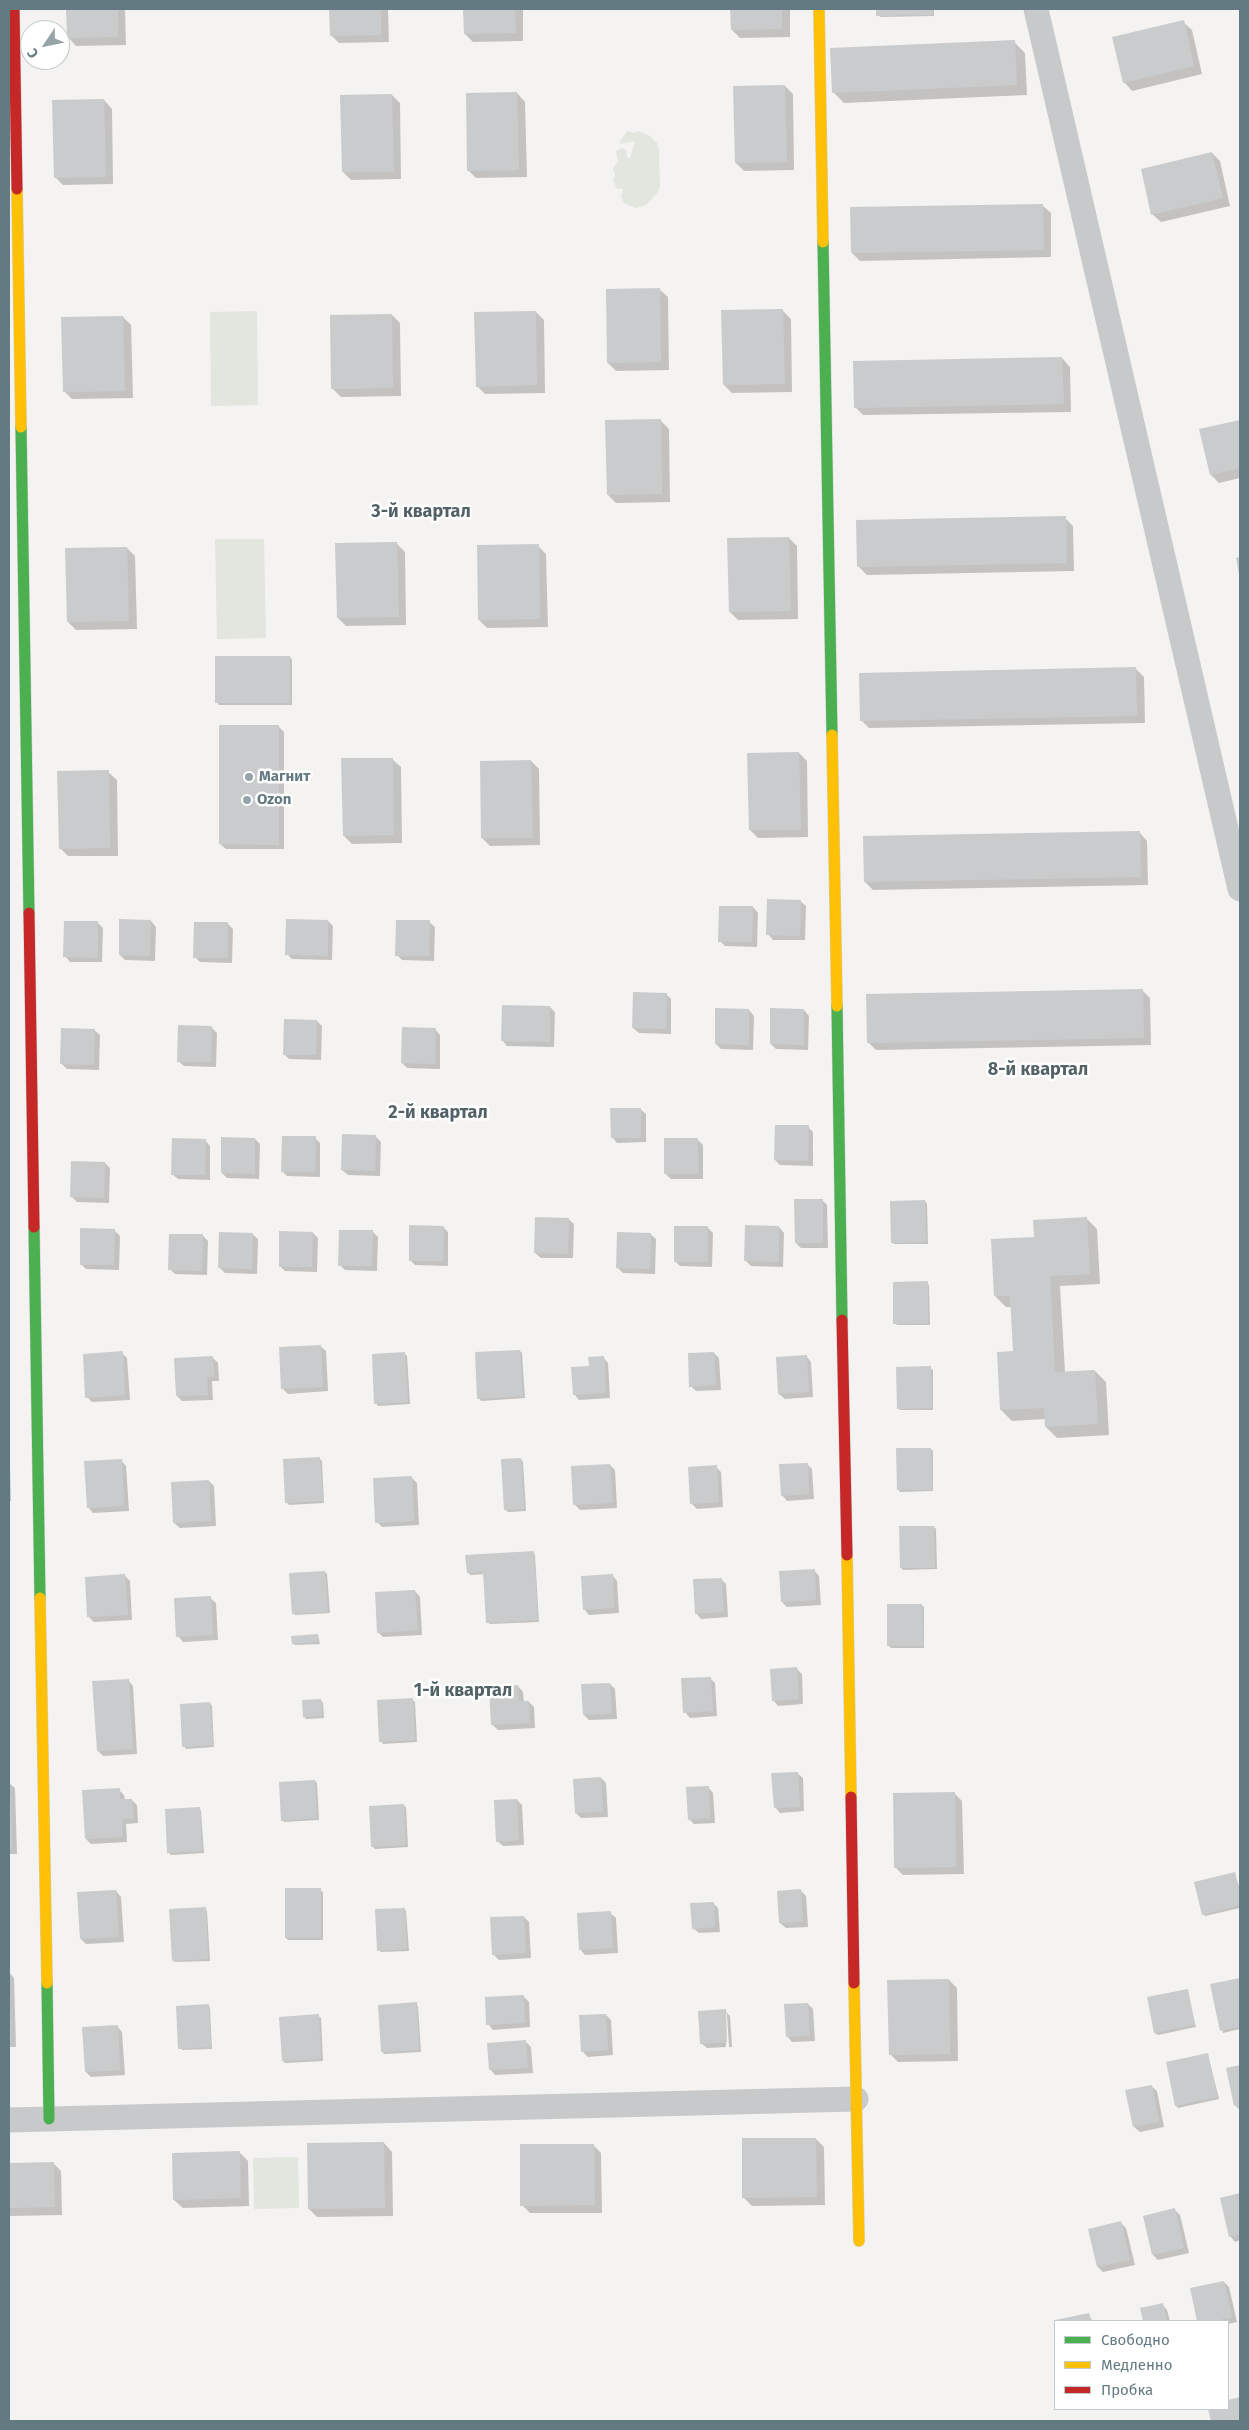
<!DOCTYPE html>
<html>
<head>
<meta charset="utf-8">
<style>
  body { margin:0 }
  #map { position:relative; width:1249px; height:2430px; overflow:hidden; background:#f4f3f2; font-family:"Fira Sans",sans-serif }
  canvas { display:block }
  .frame { position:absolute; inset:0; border:10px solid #647a82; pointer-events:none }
  .legend { position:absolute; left:1054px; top:2320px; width:175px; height:90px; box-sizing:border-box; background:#fff; border:1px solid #c1cacd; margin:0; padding:6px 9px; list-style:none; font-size:15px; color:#647a82 }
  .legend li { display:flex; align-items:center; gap:10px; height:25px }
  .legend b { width:25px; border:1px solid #c1cacd }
  .north { position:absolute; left:20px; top:20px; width:50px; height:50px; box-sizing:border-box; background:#fff; border:1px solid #c1cacd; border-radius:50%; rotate:236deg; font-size:14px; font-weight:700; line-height:20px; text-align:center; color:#647a82 }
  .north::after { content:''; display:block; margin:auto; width:18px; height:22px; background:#96a4a9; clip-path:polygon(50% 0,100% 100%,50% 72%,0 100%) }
</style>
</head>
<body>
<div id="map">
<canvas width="1249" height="2430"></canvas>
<div class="frame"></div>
<ul class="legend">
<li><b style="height:6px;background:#4caf50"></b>Свободно</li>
<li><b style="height:6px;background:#ffc107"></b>Медленно</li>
<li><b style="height:6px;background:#c62828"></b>Пробка</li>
</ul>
<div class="north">С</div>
</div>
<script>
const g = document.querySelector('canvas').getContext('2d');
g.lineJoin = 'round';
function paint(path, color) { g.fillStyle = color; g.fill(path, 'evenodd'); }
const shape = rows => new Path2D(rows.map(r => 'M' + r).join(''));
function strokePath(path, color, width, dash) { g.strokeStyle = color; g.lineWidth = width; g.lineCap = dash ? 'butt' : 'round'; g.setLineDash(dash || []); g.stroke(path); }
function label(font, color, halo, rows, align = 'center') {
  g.font = font + ' "Fira Sans",sans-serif'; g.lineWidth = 5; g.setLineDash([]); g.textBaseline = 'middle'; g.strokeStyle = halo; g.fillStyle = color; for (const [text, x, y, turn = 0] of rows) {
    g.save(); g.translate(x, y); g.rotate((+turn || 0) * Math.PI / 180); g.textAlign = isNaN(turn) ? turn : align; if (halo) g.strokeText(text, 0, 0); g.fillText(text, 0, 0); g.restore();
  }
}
paint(shape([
  [627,131,635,133,638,131,650,136,657,143,659,150,660,186,658,192,646,205,635,208,624,203,621,197,623,189,616,188,613,179,615,175,613,169,618,161,616,151,622,148,626,150,627,157,630,159,635,141,621,144,620,142],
  [257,311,258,405,211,406,210,312],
  [215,539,264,539,266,638,217,639],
  [298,2157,299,2208,254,2209,253,2158]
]), '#e3e5df');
paint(shape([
  [67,9,125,9,126,45,76,46,68,37],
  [330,9,388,9,389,42,339,43,331,35],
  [465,9,523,9,523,41,473,42,465,34],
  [731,9,790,9,790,37,740,38,732,30],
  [877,9,934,9,934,16,880,17],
  [1183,22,1192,30,1202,74,1132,91,1124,82],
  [1014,42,1025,53,1027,95,844,103,833,92],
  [785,86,793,94,794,170,744,171,736,163],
  [517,93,525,102,527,177,476,178,468,170],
  [392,95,400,103,401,179,351,180,343,172],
  [104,100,112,109,113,184,63,185,55,177],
  [1212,153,1220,161,1230,206,1161,222,1152,214],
  [1042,205,1051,213,1051,257,860,261,852,253],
  [659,289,668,297,669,370,616,371,608,363],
  [783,311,791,319,792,392,732,393,724,385],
  [536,312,544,320,545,393,485,394,477,386],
  [392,315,400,323,401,396,341,397,333,389],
  [123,317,131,325,133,398,72,399,64,391],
  [1062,358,1070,367,1071,412,863,415,855,407],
  [661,421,669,429,670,502,616,503,608,495],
  [1240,421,1240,478,1219,483,1211,475,1200,430],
  [1065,518,1073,526,1074,571,867,575,858,566],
  [789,538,797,546,798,619,738,620,730,612],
  [397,544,405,552,406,625,346,626,338,618],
  [538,546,546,554,548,627,487,628,479,620],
  [127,548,135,556,137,629,76,630,68,622],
  [290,657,292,660,292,705,219,705,217,702],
  [1136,669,1144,677,1145,723,869,728,861,720],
  [279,727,284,732,284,849,226,849,220,844],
  [799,753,807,761,808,837,758,838,750,830],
  [392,759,401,767,402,843,352,844,344,836],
  [531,761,539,769,540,845,490,846,482,838],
  [108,772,117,780,118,856,68,856,60,848],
  [1139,832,1147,841,1148,885,873,890,865,882],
  [800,901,806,906,805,940,773,940,768,934],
  [753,907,758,913,757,947,725,946,720,941],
  [151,921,156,927,155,961,125,960,120,955],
  [328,921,333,926,332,960,292,959,287,954],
  [429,922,435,927,434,961,402,960,397,955],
  [98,923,103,928,102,962,70,962,65,956],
  [228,924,233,929,232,963,200,962,195,957],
  [1142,990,1150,998,1151,1045,876,1050,868,1042],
  [666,994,671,999,671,1034,639,1033,633,1028],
  [550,1007,555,1012,554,1047,507,1046,502,1040],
  [749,1010,754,1016,753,1050,721,1049,716,1044],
  [804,1010,809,1016,808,1050,776,1049,771,1044],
  [317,1021,322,1026,321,1060,289,1059,284,1054],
  [212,1028,217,1033,216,1067,184,1066,178,1061],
  [435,1029,440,1035,440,1069,407,1068,402,1063],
  [94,1030,100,1035,99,1070,67,1069,61,1063],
  [640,1109,646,1114,646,1142,617,1143,612,1137],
  [808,1127,813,1132,813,1166,780,1165,775,1160],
  [375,1136,381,1142,380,1176,348,1175,342,1170],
  [315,1138,320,1143,320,1177,287,1176,282,1171],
  [255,1139,260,1144,259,1179,227,1178,222,1173],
  [205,1140,210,1146,210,1180,178,1179,172,1174],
  [698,1140,703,1145,703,1179,671,1179,666,1174],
  [105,1163,110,1168,109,1203,77,1202,72,1197],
  [822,1200,827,1205,828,1248,801,1248,796,1243],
  [925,1201,927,1204,928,1244,894,1244,892,1242],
  [1086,1218,1097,1229,1100,1284,1060,1286,1065,1372,1095,1371,1106,1382,1109,1435,1057,1438,1046,1427,1046,1419,1012,1421,1001,1410,1014,1352,1012,1307,1006,1307,995,1296,1036,1238],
  [568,1219,574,1224,573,1258,541,1258,535,1253],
  [443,1227,448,1232,448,1266,415,1265,410,1260],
  [779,1227,784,1233,783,1267,751,1266,746,1261],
  [708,1228,713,1233,712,1267,680,1266,675,1261],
  [114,1230,120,1236,119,1270,86,1269,81,1264],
  [373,1232,378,1237,377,1271,345,1270,340,1265],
  [313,1233,318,1238,317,1272,285,1271,280,1266],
  [252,1234,258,1239,257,1274,225,1273,220,1268],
  [650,1234,656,1239,655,1274,623,1273,618,1268],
  [203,1236,208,1241,207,1275,175,1274,170,1269],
  [927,1283,929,1285,930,1325,897,1325,895,1323],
  [320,1346,326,1351,328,1391,288,1394,282,1388],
  [520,1351,522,1353,525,1398,481,1401,479,1398],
  [122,1353,127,1358,130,1400,92,1402,87,1397],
  [404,1353,407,1356,410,1404,378,1406,376,1403],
  [714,1353,719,1358,721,1390,696,1391,691,1386],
  [806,1356,811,1362,813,1397,785,1399,779,1394],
  [212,1357,218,1363,219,1381,212,1381,213,1400,182,1401,177,1396],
  [603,1357,608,1363,610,1398,579,1400,574,1394,590,1367],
  [930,1368,933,1370,933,1410,900,1410,898,1408],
  [9,1428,11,1501,9,1501],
  [931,1449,933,1451,933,1491,900,1492,898,1489],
  [319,1458,322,1461,324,1503,289,1505,287,1503],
  [521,1459,523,1462,526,1511,508,1512,506,1510],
  [121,1460,126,1466,129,1511,93,1513,88,1507],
  [807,1464,812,1469,814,1499,787,1501,782,1495],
  [610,1465,615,1470,617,1508,580,1510,575,1505],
  [716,1467,721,1472,723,1507,697,1509,691,1503],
  [411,1477,417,1483,419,1525,382,1527,377,1522],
  [209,1481,214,1486,216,1526,180,1528,174,1523],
  [934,1527,936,1529,937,1569,903,1570,901,1568],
  [533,1552,535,1555,539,1622,490,1624,487,1622,485,1574,470,1575,468,1572],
  [814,1570,819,1576,821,1605,787,1607,782,1602],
  [325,1572,327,1574,330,1613,295,1615,293,1613],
  [612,1575,617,1581,619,1613,589,1615,584,1609],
  [125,1576,130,1581,132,1620,94,1622,88,1616],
  [721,1579,726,1584,728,1617,701,1619,696,1613],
  [415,1591,420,1597,422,1635,383,1637,378,1632],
  [210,1598,216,1603,218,1640,183,1642,178,1636],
  [921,1605,924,1607,924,1648,891,1648,889,1646],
  [318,1635,320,1644,295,1645,293,1643],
  [796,1668,802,1674,803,1704,778,1706,773,1700],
  [710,1678,715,1683,717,1716,690,1718,685,1712],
  [128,1680,133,1686,137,1754,103,1756,98,1751],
  [610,1684,615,1689,617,1719,589,1720,584,1715],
  [518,1686,523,1692,524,1702,529,1702,534,1707,535,1728,498,1730,492,1724],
  [321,1700,323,1703,324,1718,306,1719,304,1717],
  [413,1700,415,1702,417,1742,383,1744,381,1741],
  [210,1703,212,1706,214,1747,186,1749,184,1746],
  [797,1773,803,1778,804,1811,780,1813,775,1807],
  [601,1778,606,1783,608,1817,581,1818,576,1813],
  [315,1781,317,1783,319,1820,284,1822,282,1820],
  [9,1783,15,1788,17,1854,9,1854],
  [708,1787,713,1793,715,1823,694,1824,689,1819],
  [119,1790,124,1795,125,1800,132,1800,137,1805,138,1823,126,1824,127,1842,91,1844,86,1839],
  [954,1793,962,1801,964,1874,903,1875,895,1867],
  [517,1800,522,1805,524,1845,503,1846,497,1841],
  [403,1805,406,1807,408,1847,375,1849,373,1847],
  [199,1808,201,1811,204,1853,171,1855,168,1852],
  [1235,1874,1240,1890,1240,1908,1205,1916,1203,1914],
  [320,1890,323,1892,323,1940,288,1940,286,1938],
  [116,1891,121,1897,124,1942,86,1944,81,1939],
  [801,1891,806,1896,808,1927,786,1928,780,1923],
  [713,1903,718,1908,720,1932,699,1933,693,1928],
  [205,1909,207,1911,210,1961,175,1962,173,1960],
  [404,1909,406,1911,409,1951,381,1952,378,1950],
  [610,1913,616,1918,618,1953,585,1955,580,1949],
  [524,1917,529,1922,531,1958,499,1960,493,1954],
  [9,1972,14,1978,16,2047,9,2047],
  [949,1980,957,1988,958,2061,898,2062,890,2054],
  [1240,1980,1240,2029,1223,2033,1212,1985],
  [1187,1990,1196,2027,1158,2035,1155,2033],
  [523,1996,529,2002,530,2027,493,2030,488,2024],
  [416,2004,418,2006,421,2052,384,2054,382,2051],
  [808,2004,813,2009,815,2041,792,2042,787,2036],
  [208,2005,210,2008,212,2049,182,2050,180,2048],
  [725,2011,730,2016,732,2047,729,2047,727,2014,725,2014,726,2047,707,2048,701,2043],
  [606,2015,611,2020,613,2055,588,2057,583,2052],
  [318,2016,321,2018,323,2061,285,2063,283,2061],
  [117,2026,122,2032,125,2075,91,2077,86,2072],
  [526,2042,531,2047,533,2073,495,2075,490,2069],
  [1208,2055,1219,2099,1178,2108,1176,2106],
  [1240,2066,1240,2110,1235,2105,1228,2069],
  [1151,2086,1157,2091,1164,2127,1140,2132,1134,2127,1127,2091],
  [816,2139,824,2147,825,2205,752,2206,744,2198],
  [384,2143,392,2152,393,2216,317,2217,309,2209],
  [593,2145,601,2153,602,2213,530,2213,522,2205],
  [240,2153,248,2161,249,2206,183,2208,174,2200],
  [53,2163,61,2171,62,2215,9,2216,9,2164],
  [1240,2195,1240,2240,1235,2242,1230,2236,1222,2199],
  [1175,2210,1180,2215,1189,2253,1158,2260,1153,2255],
  [1121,2223,1126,2228,1135,2265,1103,2272,1098,2267],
  [1224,2282,1229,2287,1237,2322,1228,2324,1228,2321,1198,2321,1191,2289],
  [1162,2304,1167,2310,1170,2321,1144,2321,1141,2309],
  [1089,2314,1092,2321,1057,2321],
  [1240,2398,1240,2421,1212,2421,1209,2409,1228,2409,1228,2401]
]), '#0003');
paint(shape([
  [66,9,118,9,118,37,67,38],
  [329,9,381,9,381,35,330,36],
  [463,9,515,9,516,33,464,34],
  [730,9,782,9,782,29,731,30],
  [876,9,933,9,933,15,876,16],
  [1184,20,1194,66,1123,83,1112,37],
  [1015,40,1017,85,832,93,830,48],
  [785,85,787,162,735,163,733,86],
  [517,92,519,170,467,171,466,93],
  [392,94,394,172,342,172,340,95],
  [104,99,106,177,54,178,52,100],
  [1212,152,1223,198,1151,215,1141,169],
  [1043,204,1044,250,851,253,850,207],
  [660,288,661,362,607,363,606,289],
  [783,309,785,384,723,385,721,310],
  [536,311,537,385,476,387,474,312],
  [392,314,393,388,331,389,330,315],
  [123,316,125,391,63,392,61,317],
  [1062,357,1064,404,854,408,853,361],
  [661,419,662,494,607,495,605,420],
  [1240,420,1240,468,1210,475,1199,429],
  [1066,516,1067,563,857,567,856,520],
  [789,537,791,611,729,612,727,538],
  [397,542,399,617,337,618,335,543],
  [539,544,540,619,478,620,477,545],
  [127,547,129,621,67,622,65,548],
  [1240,557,1240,574,1239,574,1236,558],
  [215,656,290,656,290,703,215,703],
  [1136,667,1137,716,860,721,859,673],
  [219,725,279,725,279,845,219,844],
  [799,752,801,830,749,830,747,753],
  [341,758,393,758,394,835,343,836],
  [531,760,533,838,481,838,480,761],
  [109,770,110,848,59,849,57,771],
  [1140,831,1141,877,864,882,863,836],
  [767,899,801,900,800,936,766,935],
  [719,906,753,906,752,942,718,942],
  [119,919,151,920,150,956,119,955],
  [286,919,328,920,328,956,285,955],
  [396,920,430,920,429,956,395,956],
  [64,921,98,921,98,958,63,957],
  [194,922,228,922,228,958,193,958],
  [1143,989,1144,1038,867,1043,866,994],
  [633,992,667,993,666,1029,632,1028],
  [502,1005,550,1006,550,1042,501,1041],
  [715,1008,749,1009,749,1045,715,1044],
  [770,1008,804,1009,804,1045,770,1044],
  [284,1019,317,1020,316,1055,283,1055],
  [178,1025,212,1026,211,1062,177,1062],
  [402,1027,436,1028,435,1064,401,1063],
  [61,1028,95,1029,94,1065,60,1064],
  [610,1108,641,1108,641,1138,611,1138],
  [775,1125,809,1125,808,1161,774,1160],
  [342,1134,376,1135,375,1171,341,1170],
  [282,1136,316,1136,315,1172,281,1172],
  [221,1137,255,1138,255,1174,221,1173],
  [172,1138,206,1139,205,1175,171,1175],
  [664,1138,698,1138,698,1174,664,1174],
  [71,1161,105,1162,104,1198,70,1197],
  [794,1199,823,1199,823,1243,795,1243],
  [925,1200,926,1242,891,1243,890,1201],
  [535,1217,569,1218,568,1254,534,1253],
  [1087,1217,1090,1274,1050,1276,1055,1372,1095,1370,1098,1424,1045,1427,1044,1408,1000,1410,997,1352,1013,1351,1010,1296,994,1296,991,1239,1034,1237,1033,1220],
  [409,1225,444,1226,443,1261,409,1261],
  [745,1225,779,1226,779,1262,744,1261],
  [674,1226,708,1226,708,1262,674,1262],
  [80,1228,115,1229,114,1265,80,1265],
  [339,1230,373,1230,372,1266,338,1266],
  [279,1231,313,1232,312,1267,279,1267],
  [219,1232,253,1233,252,1269,218,1268],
  [617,1232,651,1233,650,1269,616,1268],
  [169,1234,203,1234,202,1271,168,1270],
  [928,1281,928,1323,893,1324,893,1282],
  [321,1345,323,1387,281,1389,279,1347],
  [520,1350,523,1396,477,1399,475,1352],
  [123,1351,125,1395,85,1398,83,1354],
  [405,1352,408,1402,374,1404,372,1354],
  [714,1352,716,1385,689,1387,688,1353],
  [807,1355,809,1392,778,1394,776,1357],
  [213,1356,214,1376,207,1377,208,1395,176,1396,174,1358],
  [604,1356,606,1393,573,1395,571,1367,589,1366,588,1357],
  [931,1366,932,1408,897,1409,896,1367],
  [896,1448,931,1448,932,1490,897,1490],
  [320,1457,323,1501,285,1503,283,1459],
  [521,1458,524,1509,504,1510,501,1459],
  [122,1459,124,1506,87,1508,84,1461],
  [808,1463,809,1494,781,1496,779,1464],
  [610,1464,613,1503,573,1505,571,1466],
  [717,1465,719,1502,690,1504,688,1467],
  [412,1476,414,1521,375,1523,373,1478],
  [209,1480,211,1521,173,1523,171,1482],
  [899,1526,934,1526,935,1568,900,1568],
  [534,1551,538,1620,486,1623,483,1572,467,1573,465,1555],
  [815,1569,816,1600,781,1602,779,1571],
  [325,1571,328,1612,292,1614,289,1573],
  [125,1574,128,1615,87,1617,85,1577],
  [613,1574,614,1608,583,1610,581,1576],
  [722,1578,724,1612,695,1614,693,1579],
  [415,1590,418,1630,377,1633,375,1592],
  [211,1596,213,1635,176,1637,174,1598],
  [887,1604,922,1604,923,1646,887,1646],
  [318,1634,318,1642,292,1644,291,1636],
  [797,1667,799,1699,772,1701,770,1669],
  [711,1677,713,1711,683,1713,681,1678],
  [129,1679,133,1749,97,1751,92,1681],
  [610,1683,612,1714,583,1715,581,1684],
  [518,1685,519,1701,529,1701,530,1723,491,1725,489,1687],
  [413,1698,415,1740,379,1742,377,1700],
  [321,1699,322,1716,303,1717,302,1700],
  [210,1702,213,1745,182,1747,180,1704],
  [798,1772,800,1807,774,1808,771,1773],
  [601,1777,603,1812,575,1813,573,1779],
  [315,1780,317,1818,281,1821,279,1782],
  [709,1786,710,1818,688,1820,686,1787],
  [9,1787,10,1787,12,1849,9,1849],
  [120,1788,120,1799,132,1799,134,1818,122,1819,123,1837,85,1839,82,1790],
  [955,1792,956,1867,894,1868,893,1793],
  [517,1799,519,1840,496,1842,494,1800],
  [404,1804,406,1845,371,1847,369,1806],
  [200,1807,202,1851,167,1853,165,1809],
  [1235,1872,1240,1894,1240,1905,1202,1915,1194,1882],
  [285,1888,321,1888,321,1938,285,1938],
  [801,1889,803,1922,779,1923,777,1891],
  [116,1890,119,1937,80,1939,77,1892],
  [714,1902,715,1927,692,1929,690,1903],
  [206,1907,208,1959,172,1961,169,1909],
  [405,1908,407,1949,377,1951,375,1909],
  [611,1911,613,1948,579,1950,577,1913],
  [524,1916,526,1953,492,1955,490,1917],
  [1240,1978,1240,2027,1220,2031,1210,1984],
  [949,1979,950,2054,889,2055,887,1980],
  [1188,1989,1195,2025,1154,2033,1147,1997],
  [524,1995,525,2023,486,2025,485,1997],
  [417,2002,419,2050,381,2052,378,2005],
  [808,2003,810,2036,786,2037,784,2004],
  [209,2004,211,2047,178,2049,176,2006],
  [9,2009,10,2009,11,2042,9,2042],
  [726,2009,727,2042,700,2044,698,2011],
  [319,2014,321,2059,282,2061,279,2017],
  [606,2014,608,2050,581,2052,579,2015],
  [118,2025,120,2070,85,2072,82,2027],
  [526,2040,528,2068,489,2070,487,2043],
  [1208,2053,1217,2097,1175,2106,1166,2062],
  [1240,2065,1240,2105,1234,2106,1226,2068],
  [1152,2085,1159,2122,1133,2127,1125,2090],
  [742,2138,816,2138,817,2197,742,2198],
  [384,2142,385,2208,308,2209,307,2143],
  [520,2144,594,2144,595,2205,520,2206],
  [240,2151,241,2198,173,2200,172,2153],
  [54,2162,55,2207,9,2208,9,2163],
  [1240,2193,1240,2234,1229,2237,1220,2198],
  [1175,2208,1184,2248,1152,2255,1143,2216],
  [1121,2221,1130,2260,1097,2267,1088,2229],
  [1224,2281,1232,2317,1215,2321,1197,2321,1190,2288],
  [1163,2303,1167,2321,1143,2321,1140,2308],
  [1089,2313,1091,2321,1055,2321,1055,2320],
  [1240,2397,1240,2421,1211,2421,1208,2409,1228,2409,1228,2400]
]), '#cacbcc');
const fast = shape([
  [823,242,832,735],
  [21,427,29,913],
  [837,1006,842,1320],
  [34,1227,40,1598],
  [47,1983,49,2119]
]);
const slow = shape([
  [819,9,823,242],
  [17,189,21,427],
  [832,735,837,1006],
  [847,1555,851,1797],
  [40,1598,47,1983],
  [854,1983,859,2241]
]);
const jam = shape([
  [14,9,17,189],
  [29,913,34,1227],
  [842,1320,847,1555],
  [851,1797,854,1983]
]);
strokePath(fast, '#d0d1d2', 12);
strokePath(slow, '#d0d1d2', 12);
strokePath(jam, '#d0d1d2', 12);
strokePath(shape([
  [1036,9,1240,889],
  [9,2120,856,2099]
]), '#c8c9ca', 25);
strokePath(fast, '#4caf50', 11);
strokePath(slow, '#ffc107', 11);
strokePath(jam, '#c62828', 11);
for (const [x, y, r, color] of [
  [249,777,5,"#96a4a9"],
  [247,800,5,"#96a4a9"]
]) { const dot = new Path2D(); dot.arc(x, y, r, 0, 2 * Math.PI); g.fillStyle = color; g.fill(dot); strokePath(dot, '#fff', 2); }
label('bold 15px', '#647a82', '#fff', [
  ["Магнит",259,777],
  ["Ozon",257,800]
], 'left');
label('bold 18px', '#526267', '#fff', [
  ["3-й квартал",421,512],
  ["8-й квартал",1038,1070],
  ["2-й квартал",438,1113],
  ["1-й квартал",463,1691]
]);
</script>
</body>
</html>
